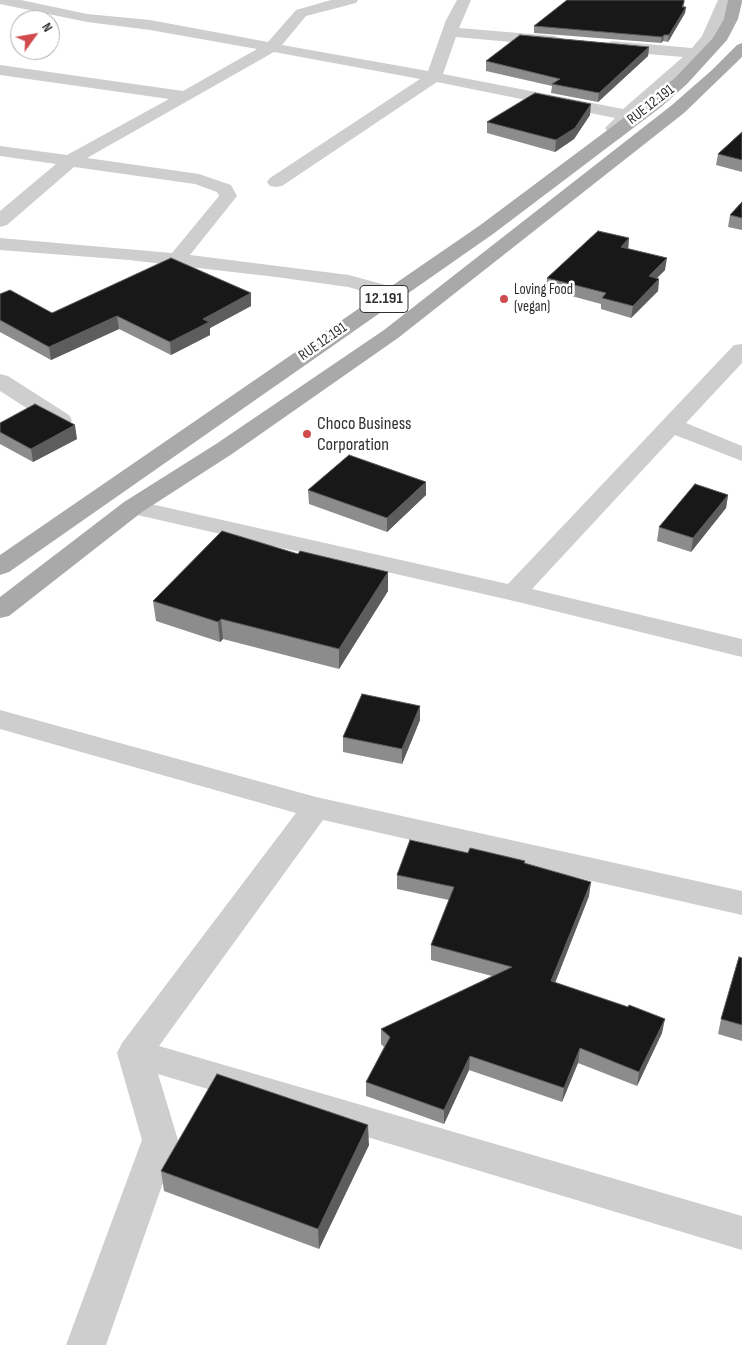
<!DOCTYPE html>
<html>
<head>
<meta charset="utf-8">
<style>
  body { margin:0 }
  #map { position:relative; width:742px; height:1345px; overflow:hidden; background:#fff; font-family:"Sofia Sans Condensed",sans-serif }
  canvas { display:block }
  .north { position:absolute; left:10px; top:10px; width:50px; height:50px; box-sizing:border-box; background:#fff; border:1px solid #adadad; border-radius:50%; rotate:58deg; font-size:14px; font-weight:700; line-height:20px; text-align:center; color:#313131 }
  .north::after { content:''; display:block; margin:auto; width:18px; height:22px; background:#d14b4e; clip-path:polygon(50% 0,100% 100%,50% 72%,0 100%) }
</style>
</head>
<body>
<div id="map">
<canvas width="742" height="1345"></canvas>
<div class="north">N</div>
</div>
<script>
const g = document.querySelector('canvas').getContext('2d');
g.lineJoin = 'round';
const shape = rows => new Path2D(rows.map(r => 'M' + r).join(''));
function paint(path, color) { g.fillStyle = color; g.fill(path, 'evenodd'); }
function strokePath(path, color, width, dash) { g.strokeStyle = color; g.lineWidth = width; g.lineCap = dash ? 'butt' : 'round'; g.setLineDash(dash || []); g.stroke(path); }
function label(font, color, halo, rows, align = 'center') {
  g.font = font + ' "Sofia Sans Condensed",sans-serif'; g.lineWidth = 5; g.setLineDash([]); g.textBaseline = 'middle'; g.strokeStyle = halo; g.fillStyle = color; for (const [text, x, y, turn = 0] of rows) {
    g.save(); g.translate(x, y); g.rotate((+turn || 0) * Math.PI / 180); g.textAlign = isNaN(turn) ? turn : align; if (halo) g.strokeText(text, 0, 0); g.fillText(text, 0, 0); g.restore();
  }
}
paint(shape([
  [0,0,21,0,87,14,150,20,268,42,296,10,331,0,358,0,356,3,306,16,282,45,428,71,446,20,457,0,471,0,459,28,555,36,560,38,563,41,560,44,555,46,456,37,443,74,623,109,683,57,612,51,607,49,604,46,607,43,612,41,692,48,702,36,718,0,732,0,717,37,702,56,620,132,614,133,608,132,605,128,615,118,437,82,282,186,276,187,270,186,267,182,270,178,420,79,274,52,87,158,199,174,231,185,237,196,190,255,349,275,400,289,403,293,400,297,393,299,348,287,276,277,129,260,0,250,0,238,172,253,219,196,217,192,195,184,74,167,7,225,0,227,0,211,56,164,0,156,0,146,67,155,169,99,0,75,0,65,183,91,257,49,150,30,87,22,0,4,0,0],
  [742,344,742,363,686,423,742,446,742,461,675,435,532,589,742,639,742,657,514,601,133,514,124,512,121,507,124,502,133,500,508,584,734,345,742,344],
  [0,374,8,376,69,415,72,420,69,425,61,427,53,425,0,391,0,374],
  [0,710,316,797,742,891,742,915,323,820,159,1046,742,1216,742,1250,158,1074,178,1140,106,1345,66,1345,142,1140,117,1053,122,1043,296,813,0,729,0,710]
]), '#cecece');
paint(shape([
  [728,0,742,0,742,2,738,19,727,40,687,84,661,107,493,234,9,572,0,575,0,555,479,226,649,99,675,78,713,38,724,19,728,0],
  [742,43,742,57,684,113,398,338,232,454,142,512,9,616,0,618,0,597,124,502,216,444,384,330,672,105,712,70,737,45,742,43]
]), '#a9a9a9');
paint(shape([
  [684,2,684,7,686,7,685,13,668,42,663,41,661,43,534,33,534,26],
  [649,47,648,56,598,102,551,93,552,86,486,71,486,61],
  [590,115,574,139,555,152,487,133,487,122],
  [742,132,742,172,716,165,718,154],
  [742,202,742,230,728,227,730,215],
  [629,238,628,249,665,270,656,279,659,279,658,291,631,318,601,309,601,304,546,289,547,278],
  [251,293,251,306,210,328,210,335,171,355,119,329,51,360,0,332,0,294,52,313],
  [0,423,77,439,33,462,0,444],
  [308,490,426,495,387,532,309,504],
  [728,495,726,508,691,552,657,541,659,527],
  [298,554,388,572,388,591,339,669,223,639,220,642,156,621,153,601],
  [420,706,420,720,402,764,343,752,343,737],
  [468,853,525,863,589,896,555,982,662,1033,637,1086,578,1063,562,1102,469,1070,444,1124,366,1096,366,1082,384,1047,381,1044,381,1029,492,976,431,960,431,945,449,900,397,889,397,875],
  [742,958,742,1041,718,1034,721,1019],
  [369,1145,319,1249,164,1191,161,1171]
]), '#8c8c8c');
paint(shape([
  [686,7,685,13,668,42,669,35],
  [664,35,663,41,661,43,662,37],
  [649,47,648,56,598,102,599,93],
  [591,104,590,115,574,139,555,152,556,140],
  [629,238,628,250,621,247],
  [667,258,665,270,647,288,649,276],
  [659,279,658,291,631,318,633,306],
  [251,293,251,306,210,328,210,335,171,355,170,342,203,319],
  [117,316,119,329,51,360,49,347],
  [75,425,77,439,33,462,31,449],
  [426,482,426,495,387,532,387,518],
  [728,495,726,508,691,552,693,538],
  [388,572,388,591,339,669,339,649],
  [221,619,223,639,220,642,218,622],
  [420,706,420,720,402,764,402,749],
  [591,882,589,896,550,996,551,981],
  [665,1019,662,1033,637,1086,639,1072],
  [580,1048,578,1063,562,1102,564,1088],
  [470,1056,469,1070,444,1124,444,1110],
  [368,1125,369,1145,319,1249,318,1229]
]), '#5d5d5d');
const building = shape([
  [567,0,684,0,684,2,682,7,686,7,669,35,664,35,662,37,534,26,567,0],
  [520,35,649,47,599,93,552,84,560,79,486,61,520,35],
  [535,93,591,104,575,128,556,140,487,122,535,93],
  [742,132,742,160,718,154,742,132],
  [742,202,742,218,730,215,742,202],
  [598,231,629,238,621,247,667,258,649,276,659,279,633,306,602,298,606,293,547,278,598,231],
  [171,258,251,293,203,319,209,322,170,342,117,316,49,347,0,320,0,294,10,290,52,313,171,258],
  [35,404,75,425,31,449,0,432,0,423,35,404],
  [349,455,426,482,387,518,308,490,349,455],
  [695,484,728,495,693,538,659,527,695,484],
  [222,531,298,554,300,551,388,572,339,649,221,619,218,622,153,601,222,531],
  [362,694,420,706,402,749,343,737,362,694],
  [410,840,468,853,470,848,525,861,524,863,591,882,551,981,628,1007,629,1005,665,1019,639,1072,580,1048,564,1088,470,1056,444,1110,366,1082,390,1037,381,1029,512,967,431,945,454,887,397,875,410,840],
  [739,957,742,958,742,1025,721,1019,739,957],
  [217,1074,368,1125,318,1229,161,1171,217,1074]
]);
paint(building, '#181818');
strokePath(building, '#5d5d5d', 1);
for (const [x, y, r, color] of [
  [504,299,5,"#d14b4e"],
  [307,434,5,"#d14b4e"]
]) { const dot = new Path2D(); dot.arc(x, y, r, 0, 2 * Math.PI); g.fillStyle = color; g.fill(dot); strokePath(dot, '#fff', 2); }
label('15px', '#313131', '#fff', [
  ["RUE 12.191",651,105,-38],
  ["RUE 12.191",323,342,-35]
]);
label('15px', '#313131', '#fff', [
  ["Loving Food",514,290],
  ["(vegan)",514,307]
], 'left');
for (const [x, y, w] of [
  [384,299,48]
]) { const box = new Path2D(); box.roundRect(x - w / 2, y - 13.5, w, 27, 4); g.fillStyle = '#fff'; g.fill(box); strokePath(box, '#313131', 1); }
label('bold 16px', '#313131', null, [
  ["12.191",384,299]
]);
label('18px', '#313131', '#fff', [
  ["Choco Business",317,424],
  ["Corporation",317,445]
], 'left');
</script>
</body>
</html>
